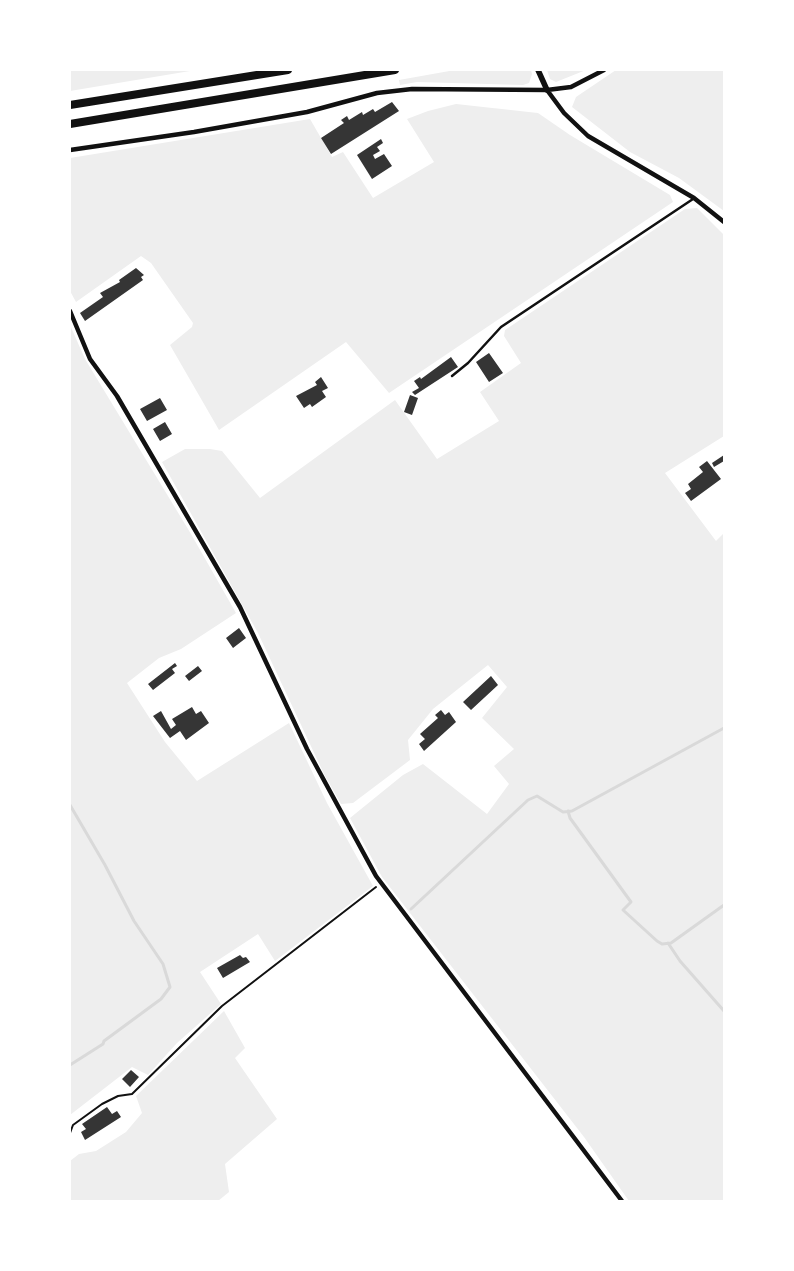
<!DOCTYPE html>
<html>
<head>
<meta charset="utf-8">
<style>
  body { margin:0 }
  #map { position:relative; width:794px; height:1271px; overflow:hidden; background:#fff; font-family:"Archivo Narrow",sans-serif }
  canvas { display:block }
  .frame { position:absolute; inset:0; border:71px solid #fff; pointer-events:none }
</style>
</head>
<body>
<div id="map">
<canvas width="794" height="1271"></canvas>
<div class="frame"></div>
</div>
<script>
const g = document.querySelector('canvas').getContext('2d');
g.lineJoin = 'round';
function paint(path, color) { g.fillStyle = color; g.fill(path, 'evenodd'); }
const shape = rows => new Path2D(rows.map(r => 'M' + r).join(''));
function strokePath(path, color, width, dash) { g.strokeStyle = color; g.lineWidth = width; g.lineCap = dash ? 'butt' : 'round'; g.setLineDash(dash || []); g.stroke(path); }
paint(shape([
  [70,70,196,70,70,91],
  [455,70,531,70,532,74,529,83,523,85,417,82,400,85,399,80],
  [547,70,586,70,556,82,550,79],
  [616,70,724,70,724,211,679,178,630,152,572,107,576,97],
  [456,104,538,113,570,135,670,195,673,202,389,393,346,342,219,430,170,345,192,327,193,323,151,263,141,256,76,302,70,291,70,158,310,119,332,157,343,152,373,198,434,162,407,119,428,111],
  [697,208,724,235,724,436,665,473,716,541,724,533,724,1201,629,1201,584,1137,382,877,350,818,403,775,423,764,487,814,509,784,494,766,514,749,482,718,507,687,488,665,433,709,408,740,410,760,353,803,341,804,324,774,258,633,162,462,185,449,210,449,222,451,260,498,395,400,437,459,499,421,480,392,521,363,504,336,505,330,685,209],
  [70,325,85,359,191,534,236,613,181,649,159,658,127,683,165,742,197,781,289,723,327,803,373,886,275,961,258,934,200,972,221,1004,177,1043,148,1075,132,1067,70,1115],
  [224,1011,245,1048,235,1058,277,1119,225,1164,229,1192,218,1201,70,1201,70,1161,79,1154,96,1151,126,1132,142,1113,136,1096]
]), '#eee');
strokePath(shape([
  [70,805,105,865,134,921,163,964,170,987,161,999,104,1041,103,1044,70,1065],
  [568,811,570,818,631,902,623,910,657,941,662,944,671,943,724,905],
  [411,909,528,800,537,796,563,812,572,811,724,728],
  [668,943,680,961,724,1011]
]), '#d9d9d9', 3);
paint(shape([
  [392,102,399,111,331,154,321,138,344,123,341,120,347,116,349,120,362,112,363,115,373,109,375,112],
  [381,139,383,143,377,147,380,151,373,155,375,159,384,154,392,166,372,179,357,155],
  [136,268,144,275,141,277,143,280,85,321,80,313,103,297,100,293,120,282,119,280],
  [489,353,503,373,489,382,476,362],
  [451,357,458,367,415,395,412,392,419,388,414,381,420,377,421,379],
  [321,377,328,388,322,391,326,397,312,407,310,404,304,408,296,396,317,385,315,382],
  [410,395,418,398,412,415,404,412],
  [160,398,167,410,147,421,140,409],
  [165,422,172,434,160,441,153,429],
  [724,455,724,461,714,467,712,463],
  [707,461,721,479,691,501,685,493,691,489,688,484,703,472,699,467],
  [239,628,246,638,233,648,226,638],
  [175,663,177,666,172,669,175,673,153,690,148,684],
  [198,666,202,671,189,681,185,676],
  [491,676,498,685,471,710,463,702],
  [192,707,196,714,201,711,209,723,186,740,180,731,170,738,153,716,161,711,171,729,176,725,172,719],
  [441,710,445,715,449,712,456,722,424,751,419,744,425,739,420,734,438,718,435,715],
  [240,955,243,958,246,957,250,962,223,978,217,968],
  [131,1070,139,1077,130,1087,122,1079],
  [107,1107,112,1114,117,1111,121,1117,85,1140,81,1132,86,1129,82,1124]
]), '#353535');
strokePath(shape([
  [70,1133,73,1125,102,1104,118,1096,132,1094,222,1006,376,887]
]), '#111', 2);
strokePath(shape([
  [452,376,468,363,501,327,693,199]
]), '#111', 2.5);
strokePath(shape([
  [547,90,564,113,588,136,694,198,724,222],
  [70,150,194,132,307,112,377,93,412,89,547,90,571,87,604,70],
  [70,311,90,359,117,396,240,607,307,749,376,876,622,1201]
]), '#111', 4.5);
strokePath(shape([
  [538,70,547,90]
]), '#111', 5.5);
strokePath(shape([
  [70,105,288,70],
  [70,124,395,70]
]), '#111', 8);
</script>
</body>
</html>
